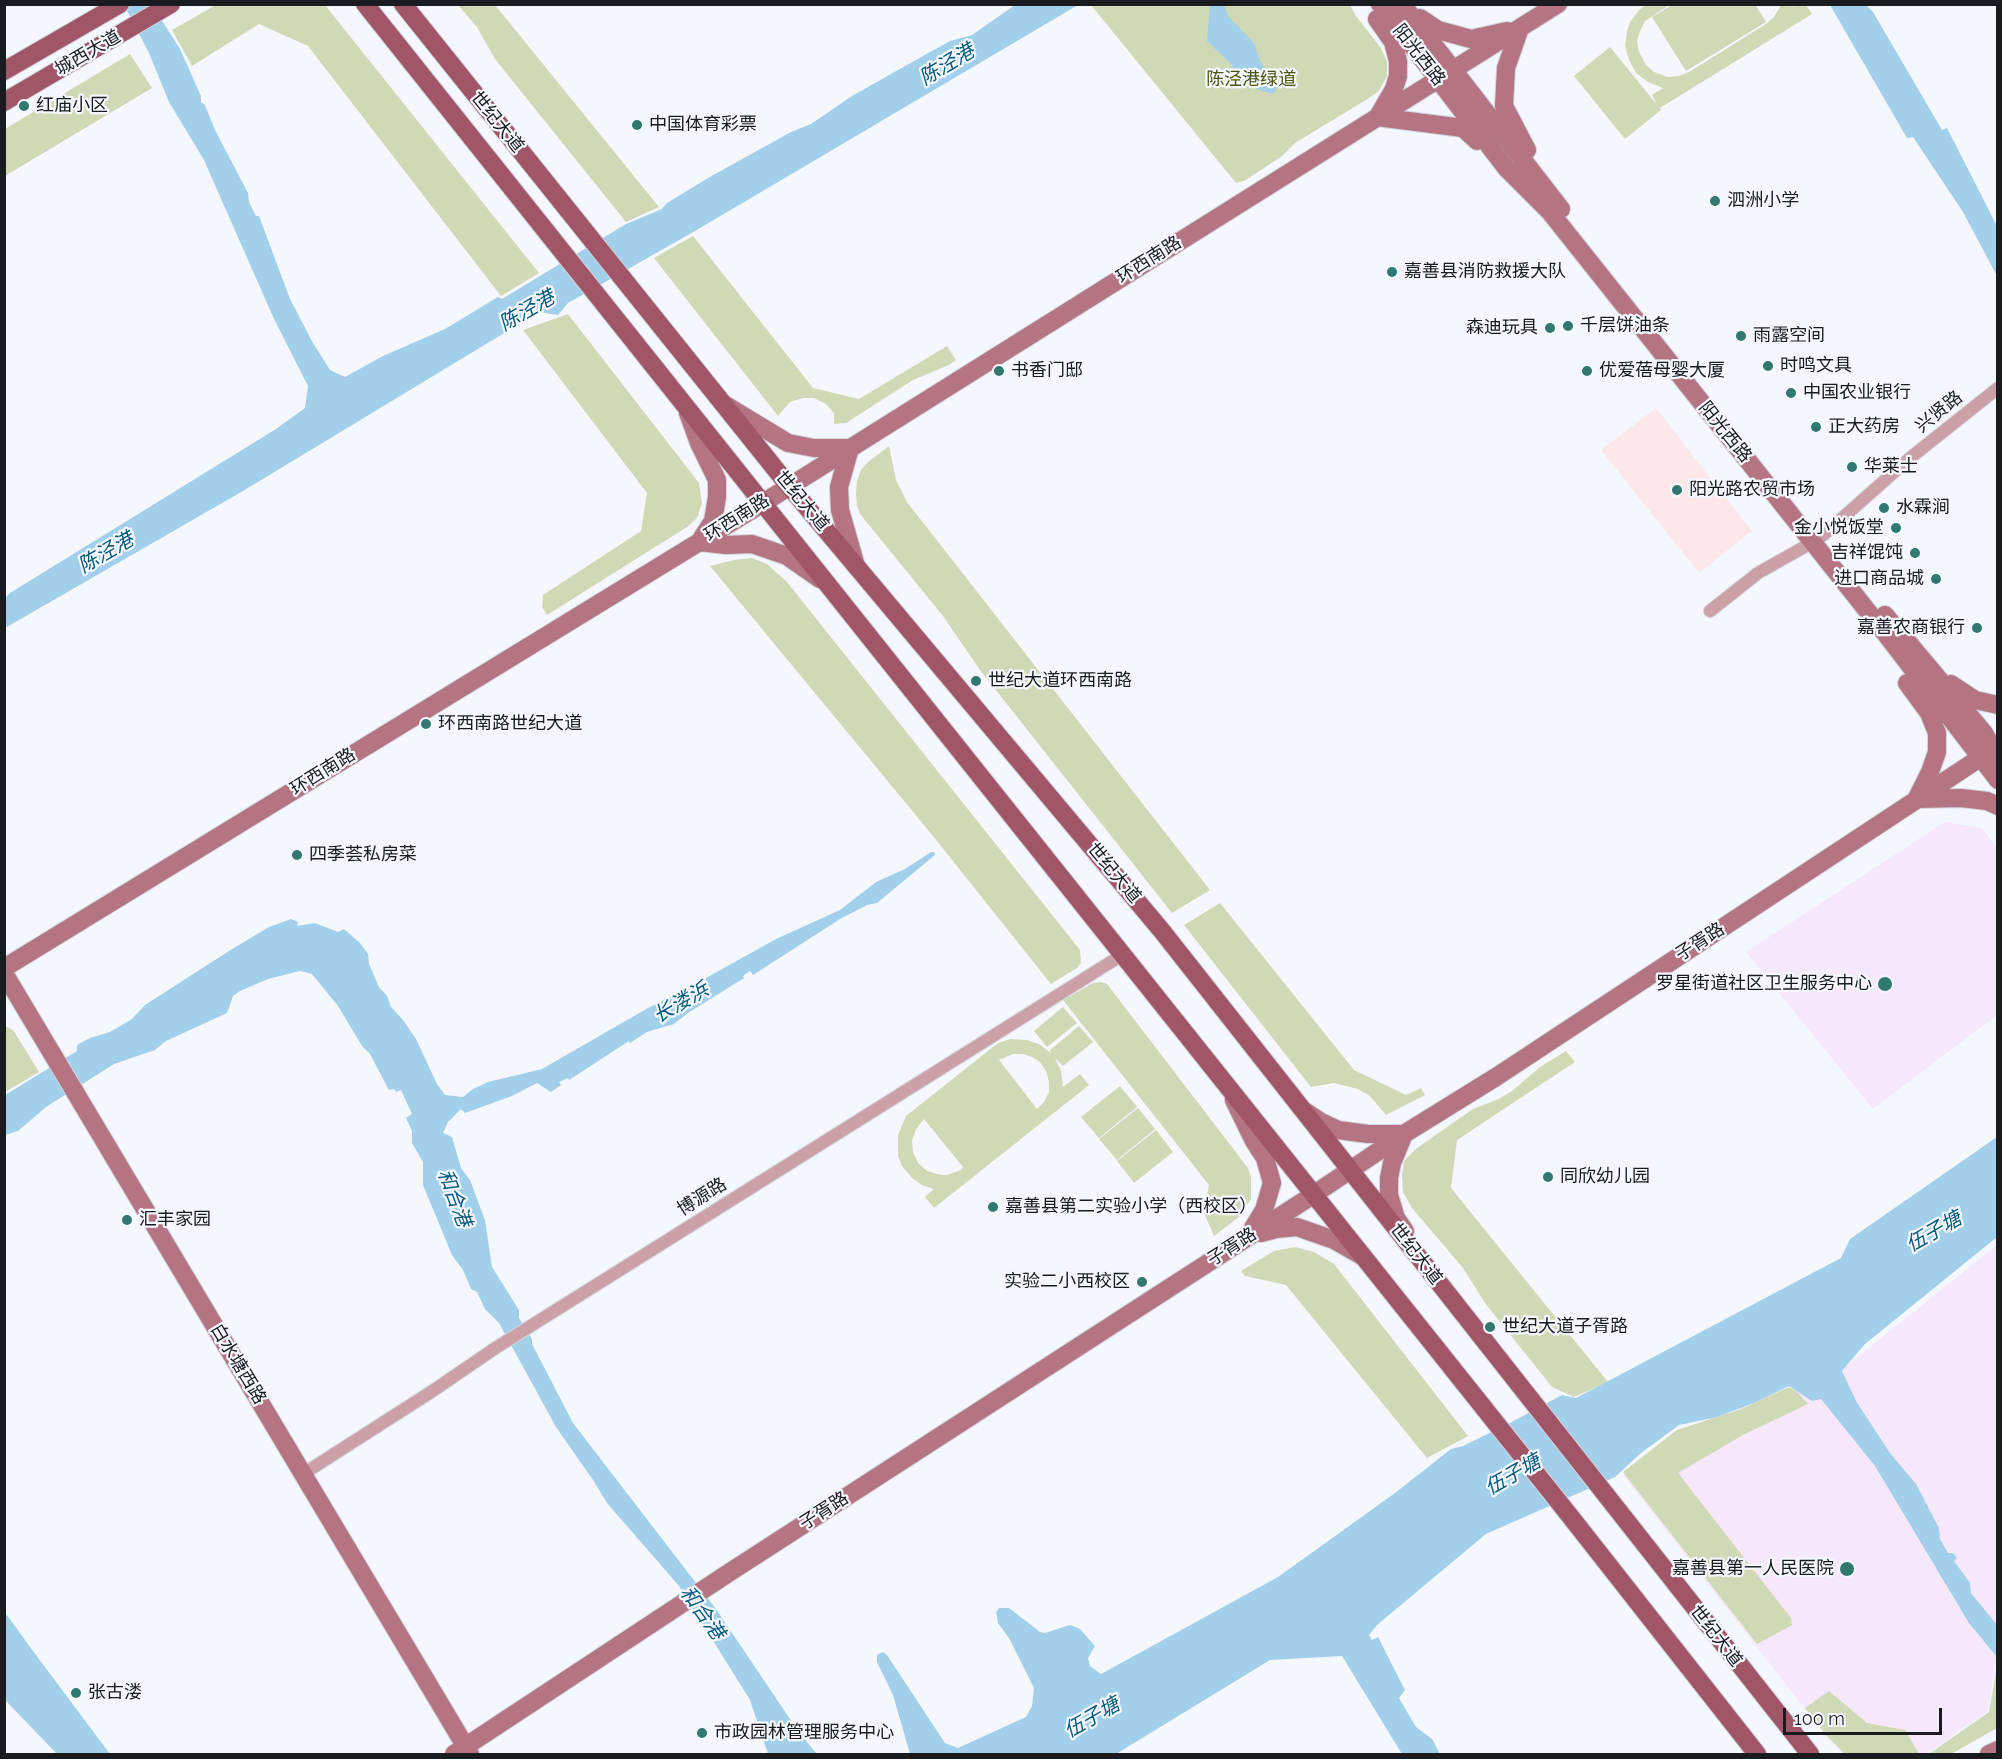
<!DOCTYPE html>
<html>
<head>
<meta charset="utf-8">
<style>
  body { margin:0 }
  #map { position:relative; width:2002px; height:1759px; overflow:hidden; background:#f4f7fe; font-family:Raleway,sans-serif }
  canvas { display:block }
  .frame { position:absolute; inset:0; border:6px solid #191b1e; pointer-events:none }
  .scale { position:absolute; left:1783px; top:1708px; width:159px; height:27px; box-sizing:border-box; border:3px solid #191b1e; border-top:0; padding-left:8px; font-size:18px; line-height:21px; white-space:nowrap; color:#191b1e; -webkit-text-stroke:4px #f4f7fe; paint-order:stroke }
</style>
</head>
<body>
<div id="map">
<canvas width="2002" height="1759"></canvas>
<div class="frame"></div>
<div class="scale">100 m</div>
</div>
<script>
const g = document.querySelector('canvas').getContext('2d');
g.lineJoin = 'round';
function paint(path, color) { g.fillStyle = color; g.fill(path, 'evenodd'); }
const shape = rows => new Path2D(rows.map(r => 'M' + r).join(''));
function strokePath(path, color, width, dash) { g.strokeStyle = color; g.lineWidth = width; g.lineCap = dash ? 'butt' : 'round'; g.setLineDash(dash || []); g.stroke(path); }
function label(font, color, halo, rows, align = 'center') {
  g.font = font + ' Raleway,"Noto Sans SC",sans-serif'; g.lineWidth = 4.5; g.setLineDash([]); g.textBaseline = 'middle'; g.strokeStyle = halo; g.fillStyle = color; for (const [text, x, y, turn = 0] of rows) {
    g.save(); g.translate(x, y); g.rotate((+turn || 0) * Math.PI / 180); g.textAlign = isNaN(turn) ? turn : align; if (halo) g.strokeText(text, 0, 0); g.fillText(text, 0, 0); g.restore();
  }
}
paint(shape([
  [1656,408,1752,531,1699,573,1601,450]
]), '#fde7eb');
paint(shape([
  [1945,822,1982,828,1997,848,1997,1015,1873,1109,1746,952],
  [1997,1245,1997,1663,1995,1665,1988,1711,1927,1754,1843,1754,1826,1736,1623,1475,1681,1429,1806,1390,1836,1374]
]), '#f6e8fb');
paint(shape([
  [1755,4,1766,22,1686,71,1652,17,1672,5],
  [216,5,325,5,539,273,501,296,308,46,259,24,192,66,172,30],
  [458,5,495,5,659,207,626,222,495,59,477,27],
  [1091,5,1350,5,1356,16,1381,48,1387,62,1387,76,1379,91,1366,100,1295,143,1281,157,1244,181,1236,183],
  [1646,5,1669,5,1645,21,1640,31,1637,41,1639,52,1646,65,1654,72,1668,77,1679,76,1689,72,1766,24,1774,17,1781,5,1793,5,1793,7,1798,5,1806,5,1812,14,1660,108,1661,110,1625,139,1574,76,1610,47,1657,105,1652,95,1663,88,1648,82,1636,73,1629,60,1625,46,1627,31,1630,22,1639,10],
  [130,54,152,88,5,176,5,129],
  [693,236,813,388,859,399,947,346,956,360,949,365,913,380,846,423,834,424,834,413,826,404,814,398,803,398,790,402,778,416,654,258],
  [568,314,699,483,702,503,697,518,687,527,547,615,542,607,543,595,641,531,647,493,523,330],
  [889,446,896,480,907,502,1210,890,1172,913,980,670,943,616,860,514,857,506,856,494,857,481,861,470,868,462],
  [752,558,767,564,787,582,1080,950,1081,963,1077,968,1051,984,933,836,710,566,734,560],
  [1220,903,1354,1070,1406,1095,1421,1088,1425,1095,1386,1115,1370,1096,1358,1089,1334,1083,1311,1087,1184,925],
  [1102,982,1107,984,1248,1168,1251,1178,1251,1199,1240,1216,1214,1236,1204,1213,1209,1185,1063,1000,1093,983],
  [1063,1007,1077,1023,1047,1047,1034,1031],
  [5,1026,13,1030,39,1072,5,1092],
  [1079,1026,1093,1042,1063,1066,1055,1058,1061,1071,1063,1087,1080,1074,1089,1085,934,1208,925,1197,934,1189,922,1185,912,1178,902,1166,898,1156,898,1135,906,1116,998,1043,1011,1039,1027,1040,1039,1044,1051,1053,1050,1050],
  [1013,1054,1023,1054,1032,1057,1040,1062,1046,1071,1049,1082,1049,1092,1044,1102,1037,1109,999,1060],
  [924,1119,963,1167,961,1170,947,1175,937,1174,927,1171,918,1163,913,1152,912,1141,916,1129],
  [1566,1051,1575,1062,1457,1140,1451,1188,1608,1382,1574,1397,1552,1387,1485,1303,1463,1268,1412,1208,1403,1192,1402,1176,1404,1161,1417,1148,1473,1109,1499,1099,1512,1091,1540,1067],
  [1120,1086,1137,1107,1099,1138,1081,1117],
  [1138,1108,1155,1129,1117,1160,1099,1139],
  [1156,1130,1173,1152,1134,1183,1117,1161],
  [1295,1247,1314,1252,1334,1264,1468,1436,1427,1458,1286,1285,1245,1276,1241,1271,1274,1251],
  [1789,1387,1796,1391,1808,1404,1743,1435,1678,1473,1791,1618,1792,1625,1757,1644,1623,1472,1677,1430,1741,1409],
  [1997,1666,1997,1728,1951,1754,1929,1754,1989,1712],
  [1829,1691,1867,1723,1905,1730,1919,1754,1845,1754,1827,1736,1805,1708]
]), '#cfd9b5');
paint(shape([
  [124,5,152,5,180,49,201,96,201,102,205,105,215,130,248,193,249,202,256,216,259,216,290,299,313,343,330,370,345,377,383,356,445,329,498,297,502,299,626,224,662,209,667,203,708,178,791,132,811,124,852,96,914,61,950,41,972,35,1015,5,1078,5,695,231,568,303,558,315,539,312,243,491,5,628,5,598,10,593,276,429,305,408,308,386,274,319,204,160,169,102,149,53],
  [1210,5,1224,5,1228,16,1254,43,1260,61,1277,82,1276,91,1271,94,1249,86,1241,80,1231,64,1207,41],
  [1830,5,1866,5,1873,12,1942,130,1947,128,1997,226,1997,276,1963,212,1913,137,1907,138],
  [931,852,934,852,935,855,877,903,867,905,840,919,753,975,750,971,743,976,744,978,688,1013,674,1024,647,1032,630,1043,629,1041,569,1080,568,1078,559,1082,561,1085,551,1092,537,1083,512,1096,465,1113,461,1109,448,1122,443,1133,452,1137,461,1168,470,1180,485,1220,492,1267,519,1310,519,1318,532,1339,532,1344,573,1423,716,1609,798,1731,817,1754,768,1754,750,1700,679,1586,607,1503,593,1480,556,1427,499,1323,485,1309,477,1292,471,1289,463,1270,452,1255,423,1185,423,1162,412,1143,412,1131,406,1118,412,1114,401,1090,396,1092,394,1089,389,1090,370,1054,362,1046,338,1006,312,974,300,971,268,979,240,991,233,996,227,1013,166,1041,155,1050,114,1064,46,1107,18,1131,5,1135,5,1095,77,1051,77,1045,90,1038,110,1032,132,1019,145,1005,229,951,269,927,291,919,298,922,297,926,315,923,338,932,344,929,360,943,368,954,369,964,379,987,387,996,391,1007,403,1020,416,1039,437,1084,445,1095,463,1097,473,1089,488,1082,542,1069,648,1008,688,988,776,939,840,910,876,882,905,869],
  [1997,1137,1997,1237,1865,1344,1842,1371,1856,1401,1890,1453,1916,1484,1939,1528,1940,1539,1948,1553,1953,1553,1957,1558,1954,1561,1970,1583,1971,1593,1997,1625,1997,1657,1969,1623,1875,1466,1821,1399,1812,1401,1789,1386,1754,1403,1717,1417,1679,1425,1641,1453,1615,1477,1486,1534,1377,1625,1369,1635,1372,1640,1378,1637,1405,1690,1399,1698,1416,1727,1432,1739,1440,1754,1402,1754,1342,1656,1270,1660,1116,1754,910,1754,893,1695,877,1662,877,1655,883,1652,887,1655,945,1743,958,1748,1026,1717,1032,1706,1034,1688,1009,1638,998,1623,996,1612,999,1608,1009,1608,1040,1632,1045,1633,1070,1625,1080,1629,1095,1646,1088,1658,1090,1666,1101,1674,1278,1577,1395,1493,1451,1449,1463,1446,1508,1424,1562,1395,1576,1398,1841,1258,1850,1239],
  [4,1611,30,1647,110,1754,57,1754,5,1700]
]), '#a2cfea');
const street = shape([
  [1822,536,1910,458,1998,388],
  [1710,611,1758,573,1813,542],
  [303,1474,431,1392,494,1349,1122,955]
]);
const secondary = shape([
  [1380,4,1507,169,1550,212,1885,633,1998,780],
  [1402,4,1561,209],
  [1420,18,1438,30,1471,39,1507,31],
  [1377,19,1393,42,1398,61,1398,76,1394,89,1380,113],
  [1520,28,1506,68,1504,106,1527,150],
  [1377,117,1463,128,1477,141],
  [727,406,788,443,814,448,850,448],
  [688,413,699,443,717,480,717,497,713,521,702,538],
  [850,448,839,487,840,510,856,566],
  [699,542,726,545,752,544,787,556,820,579],
  [1885,615,1984,733,1998,757],
  [1907,683,1929,713,1937,733,1937,752,1930,772,1917,798],
  [1951,684,1975,700,1998,705],
  [1917,799,1961,798,1987,801,1998,806],
  [4,968,763,503,1558,4],
  [4,973,470,1754],
  [1234,1100,1254,1141,1265,1158,1272,1183,1264,1210,1250,1233],
  [1306,1112,1321,1122,1338,1130,1368,1134,1402,1134],
  [1404,1134,1392,1163,1389,1178,1389,1195,1396,1218,1405,1231],
  [1261,1233,1276,1229,1297,1227,1334,1240,1362,1256],
  [454,1754,727,1574,1313,1195,1404,1134,1496,1077,1998,746],
  [1989,1754,1998,1750]
]);
const primary = shape([
  [365,4,1570,1516,1757,1754],
  [403,4,789,486,1162,931,1810,1754],
  [4,71,120,4],
  [4,102,171,4]
]);
strokePath(street, '#d1d4da', 14);
strokePath(secondary, '#d1d4da', 20);
strokePath(primary, '#d1d4da', 20);
strokePath(street, '#cca0a9', 12);
strokePath(secondary, '#b47483', 18);
strokePath(primary, '#a15569', 18);
for (const [x, y, r, color] of [
  [24,106,6,"#31786f"],
  [637,125,6,"#31786f"],
  [1715,201,6,"#31786f"],
  [1392,272,6,"#31786f"],
  [1568,326,6,"#31786f"],
  [1550,328,6,"#31786f"],
  [1741,336,6,"#31786f"],
  [1768,366,6,"#31786f"],
  [999,371,6,"#31786f"],
  [1587,371,6,"#31786f"],
  [1791,393,6,"#31786f"],
  [1816,427,6,"#31786f"],
  [1852,467,6,"#31786f"],
  [1677,490,6,"#31786f"],
  [1884,508,6,"#31786f"],
  [1896,528,6,"#31786f"],
  [1915,553,6,"#31786f"],
  [1936,579,6,"#31786f"],
  [1977,628,6,"#31786f"],
  [976,681,6,"#31786f"],
  [426,724,6,"#31786f"],
  [297,855,6,"#31786f"],
  [1885,984,8,"#31786f"],
  [1548,1177,6,"#31786f"],
  [993,1207,6,"#31786f"],
  [127,1220,6,"#31786f"],
  [1142,1282,6,"#31786f"],
  [1490,1327,6,"#31786f"],
  [1847,1569,8,"#31786f"],
  [76,1693,6,"#31786f"],
  [702,1733,6,"#31786f"]
]) { const dot = new Path2D(); dot.arc(x, y, r, 0, 2 * Math.PI); g.fillStyle = color; g.fill(dot); strokePath(dot, '#f4f7fe', 2); }
label('18px', '#191b1e', '#f4f7fe', [
  ["城西大道",88,53,-30],
  ["阳光西路",1419,55,52],
  ["世纪大道",497,122,51],
  ["环西南路",1149,260,-32],
  ["兴贤路",1939,412,-39],
  ["阳光西路",1725,432,51],
  ["世纪大道",802,501,50],
  ["环西南路",737,518,-32],
  ["环西南路",323,772,-32],
  ["世纪大道",1114,873,50],
  ["子胥路",1700,942,-33],
  ["博源路",702,1197,-32],
  ["子胥路",1232,1247,-33],
  ["世纪大道",1416,1254,52],
  ["白水塘西路",238,1364,59],
  ["子胥路",824,1511,-33],
  ["世纪大道",1716,1636,52]
]);
label('18px', '#485511', '#f4f7fe', [
  ["陈泾港绿道",1251,80]
]);
label('18px', '#191b1e', '#f4f7fe', [
  ["红庙小区",36,106],
  ["中国体育彩票",649,125],
  ["泗洲小学",1727,201],
  ["嘉善县消防救援大队",1404,272],
  ["千层饼油条",1580,326],
  ["森迪玩具",1538,328,"right"],
  ["雨露空间",1753,336],
  ["时鸣文具",1780,366],
  ["书香门邸",1011,371],
  ["优爱蓓母婴大厦",1599,371],
  ["中国农业银行",1803,393],
  ["正大药房",1828,427],
  ["华莱士",1864,467],
  ["阳光路农贸市场",1689,490],
  ["水霖涧",1896,508],
  ["金小悦饭堂",1884,528,"right"],
  ["吉祥馄饨",1903,553,"right"],
  ["进口商品城",1924,579,"right"],
  ["嘉善农商银行",1965,628,"right"],
  ["世纪大道环西南路",988,681],
  ["环西南路世纪大道",438,724],
  ["四季荟私房菜",309,855],
  ["罗星街道社区卫生服务中心",1872,984,"right"],
  ["同欣幼儿园",1560,1177],
  ["嘉善县第二实验小学（西校区）",1005,1207],
  ["汇丰家园",139,1220],
  ["实验二小西校区",1130,1282,"right"],
  ["世纪大道子胥路",1502,1327],
  ["嘉善县第一人民医院",1834,1569,"right"],
  ["张古溇",88,1693],
  ["市政园林管理服务中心",714,1733]
], 'left');
label('italic 20px', '#065a7d', '#f4f7fe', [
  ["陈泾港",947,65,-31],
  ["陈泾港",527,311,-30],
  ["陈泾港",106,553,-30],
  ["长溇浜",681,1003,-30],
  ["和合港",454,1198,69],
  ["伍子塘",1934,1232,-30],
  ["伍子塘",1513,1475,-30],
  ["和合港",702,1613,54],
  ["伍子塘",1092,1718,-30]
]);
</script>
</body>
</html>
